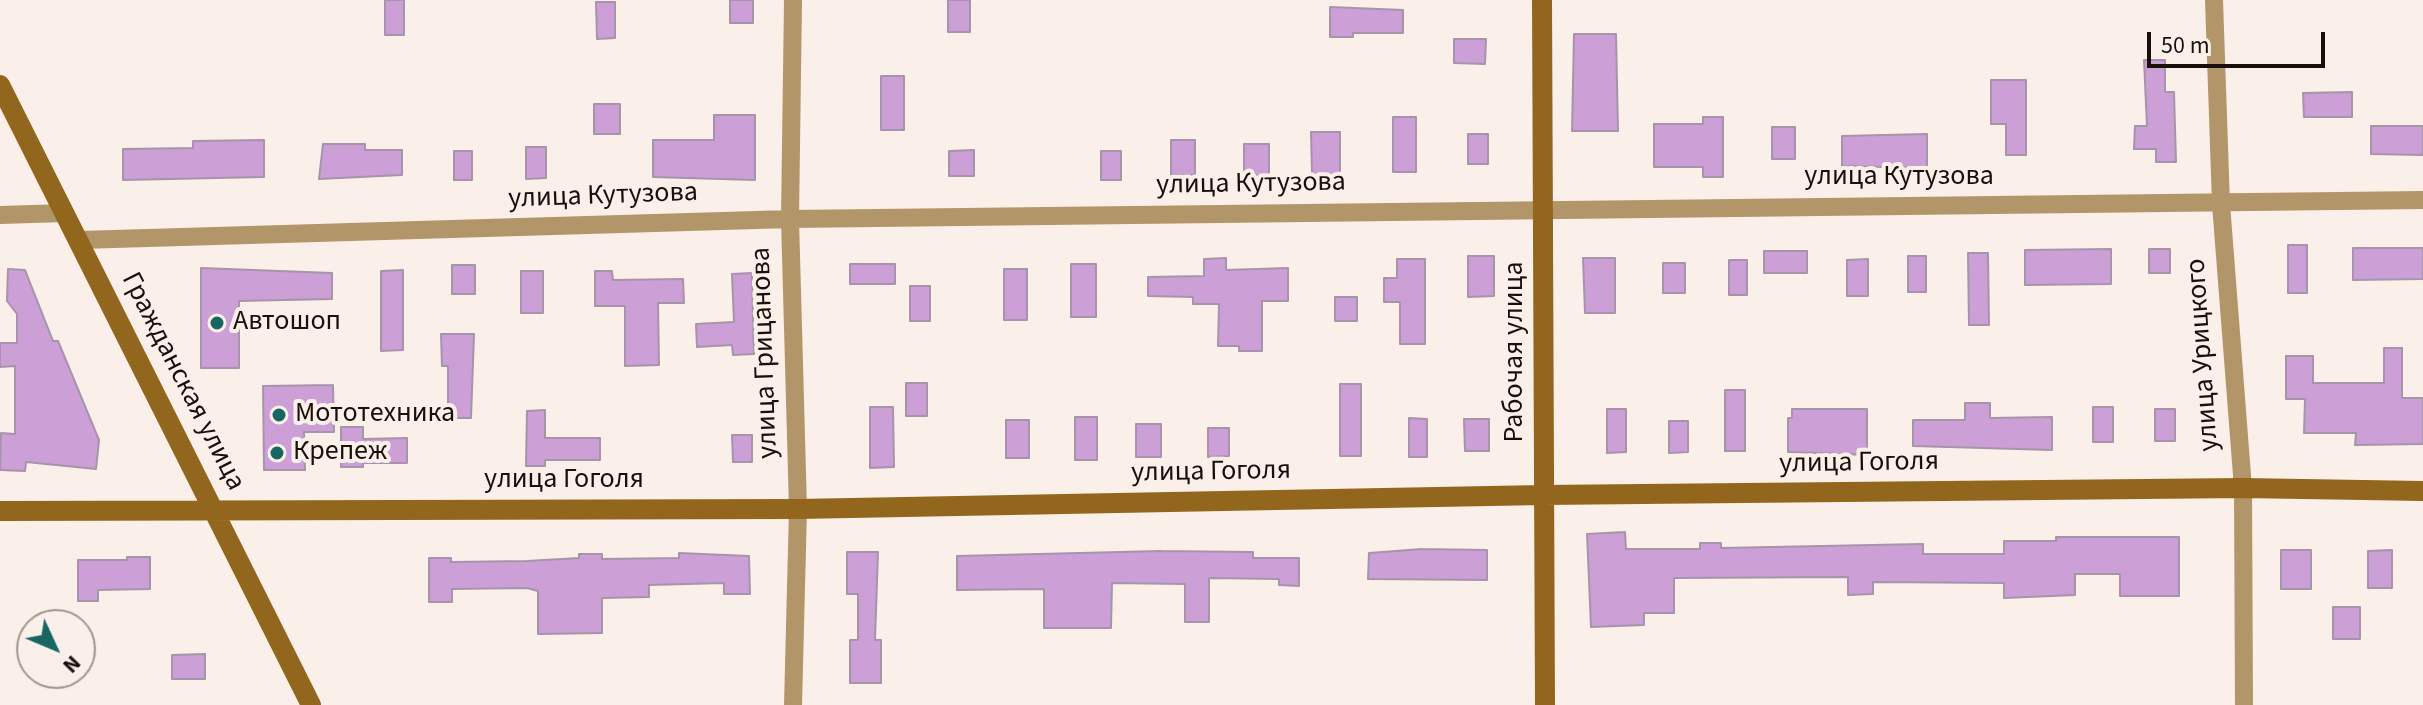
<!DOCTYPE html>
<html>
<head>
<meta charset="utf-8">
<style>
  body { margin:0 }
  #map { position:relative; width:2423px; height:705px; overflow:hidden; background:#fbefea; font-family:"Source Sans 3",sans-serif }
  canvas { display:block }
  .north { position:absolute; left:16px; top:609px; width:80px; height:80px; box-sizing:border-box; background:#fbefea; border:2px solid #a19691; border-radius:50%; rotate:134deg; font-size:22px; font-weight:700; line-height:32px; text-align:center; color:#1a100b }
  .north::after { content:''; display:block; margin:auto; width:28px; height:36px; background:#186664; clip-path:polygon(50% 0,100% 100%,50% 72%,0 100%) }
  .scale { position:absolute; left:2147px; top:32px; width:178px; height:36px; box-sizing:border-box; border:4px solid #1a100b; border-top:0; padding-left:10px; font-size:24px; line-height:28px; white-space:nowrap; color:#1a100b; -webkit-text-stroke:6px #fbefea; paint-order:stroke }
</style>
</head>
<body>
<div id="map">
<canvas width="2423" height="705"></canvas>
<div class="north">N</div>
<div class="scale">50 m</div>
</div>
<script>
const g = document.querySelector('canvas').getContext('2d');
g.lineJoin = 'round';
function paint(path, color) { g.fillStyle = color; g.fill(path, 'evenodd'); }
const shape = rows => new Path2D(rows.map(r => 'M' + r).join(''));
function strokePath(path, color, width, dash) { g.strokeStyle = color; g.lineWidth = width; g.lineCap = dash ? 'butt' : 'round'; g.setLineDash(dash || []); g.stroke(path); }
function label(font, color, halo, rows, align = 'center') {
  g.font = font + ' "Source Sans 3",sans-serif'; g.lineWidth = 8; g.setLineDash([]); g.textBaseline = 'middle'; g.strokeStyle = halo; g.fillStyle = color; for (const [text, x, y, turn = 0] of rows) {
    g.save(); g.translate(x, y); g.rotate((+turn || 0) * Math.PI / 180); g.textAlign = isNaN(turn) ? turn : align; if (halo) g.strokeText(text, 0, 0); g.fillText(text, 0, 0); g.restore();
  }
}
const building = shape([
  [385,0,404,0,404,35,385,35,385,0],
  [730,0,753,0,753,23,730,23,730,0],
  [948,0,970,0,970,32,948,32,948,0],
  [596,2,615,2,615,38,597,39,596,2],
  [1330,7,1403,10,1403,33,1353,33,1353,37,1330,37,1330,7],
  [1574,34,1616,34,1618,131,1572,131,1574,34],
  [1454,39,1486,39,1485,64,1454,63,1454,39],
  [2144,60,2165,60,2165,92,2174,92,2176,162,2156,162,2156,149,2134,149,2135,126,2147,126,2144,60],
  [881,76,904,76,904,130,881,130,881,76],
  [1991,80,2026,80,2026,155,2006,155,2006,124,1991,124,1991,80],
  [2352,92,2352,117,2304,117,2303,93,2352,92],
  [594,104,620,104,620,134,594,134,594,104],
  [714,115,755,115,755,180,653,177,653,140,714,140,714,115],
  [1393,117,1416,117,1416,172,1393,172,1393,117],
  [1703,117,1723,117,1723,177,1703,177,1703,167,1654,167,1654,124,1703,124,1703,117],
  [2371,126,2423,126,2423,155,2371,154,2371,126],
  [1772,127,1795,127,1795,159,1772,159,1772,127],
  [1311,132,1340,132,1340,174,1312,174,1311,132],
  [1468,134,1488,134,1488,164,1468,164,1468,134],
  [1927,134,1927,168,1842,166,1842,136,1927,134],
  [264,140,264,177,123,180,123,149,193,148,193,141,264,140],
  [1171,140,1195,140,1195,175,1171,175,1171,140],
  [323,144,365,144,365,150,402,150,402,175,319,179,323,144],
  [1244,144,1269,144,1269,175,1244,175,1244,144],
  [526,147,546,147,546,178,526,179,526,147],
  [974,150,974,176,949,176,949,151,974,150],
  [454,151,472,151,472,180,454,180,454,151],
  [1101,151,1121,151,1121,180,1101,180,1101,151],
  [2288,245,2307,245,2307,293,2288,293,2288,245],
  [2353,248,2423,248,2423,279,2353,280,2353,248],
  [2111,249,2111,284,2025,285,2025,250,2111,249],
  [2149,249,2170,249,2170,273,2149,273,2149,249],
  [1764,251,1807,251,1807,273,1764,273,1764,251],
  [1968,253,1988,253,1989,325,1969,325,1968,253],
  [1468,256,1494,256,1494,296,1468,297,1468,256],
  [1908,256,1926,256,1926,292,1908,292,1908,256],
  [1226,258,1226,270,1288,268,1288,301,1262,301,1262,351,1239,351,1239,346,1218,346,1219,304,1193,304,1193,297,1148,296,1148,277,1204,276,1204,259,1226,258],
  [1583,258,1615,258,1615,313,1585,313,1583,258],
  [1397,259,1425,259,1425,344,1400,344,1400,302,1384,302,1384,278,1397,278,1397,259],
  [1868,259,1868,296,1847,296,1847,260,1868,259],
  [1729,260,1747,260,1747,295,1729,295,1729,260],
  [1663,263,1685,263,1685,293,1663,293,1663,263],
  [850,264,895,264,895,284,850,284,850,264],
  [1071,264,1096,264,1096,317,1071,317,1071,264],
  [452,265,475,265,475,294,452,294,452,265],
  [201,268,332,273,332,299,239,301,239,368,201,368,201,268],
  [8,269,25,270,53,341,58,341,99,440,96,469,26,462,25,471,0,470,1,433,15,434,15,366,0,367,0,343,17,343,17,314,7,301,8,269],
  [1004,269,1027,269,1027,320,1004,320,1004,269],
  [403,270,403,350,381,351,381,271,403,270],
  [521,271,543,271,543,313,521,313,521,271],
  [595,271,612,271,613,280,683,279,684,303,658,303,659,365,625,366,625,306,595,306,595,271],
  [752,273,754,354,733,355,732,345,697,347,696,324,734,322,732,274,752,273],
  [910,286,930,286,930,321,910,321,910,286],
  [1335,297,1357,297,1357,321,1335,321,1335,297],
  [441,334,474,334,471,418,448,418,448,366,442,366,441,334],
  [2384,348,2402,348,2402,398,2423,398,2423,444,2355,445,2356,433,2304,433,2305,399,2286,399,2286,356,2313,356,2313,383,2384,383,2384,348],
  [906,383,927,383,927,416,906,416,906,383],
  [1340,384,1361,384,1361,456,1340,456,1340,384],
  [333,385,334,432,304,432,305,470,264,470,263,386,333,385],
  [1725,390,1745,390,1745,451,1725,451,1725,390],
  [1965,403,1990,403,1990,418,2052,417,2052,450,1913,446,1913,420,1965,420,1965,403],
  [870,407,893,407,894,467,870,468,870,407],
  [2093,407,2113,407,2113,442,2093,442,2093,407],
  [1607,409,1626,409,1626,452,1607,453,1607,409],
  [1792,409,1867,409,1867,455,1788,452,1788,418,1792,418,1792,409],
  [2155,409,2175,409,2175,441,2155,441,2155,409],
  [545,410,545,438,600,438,600,460,545,460,545,466,526,466,527,411,545,410],
  [1075,417,1097,417,1097,460,1075,460,1075,417],
  [1409,418,1427,419,1427,457,1409,457,1409,418],
  [1464,419,1489,419,1489,451,1465,451,1464,419],
  [1006,420,1029,420,1029,458,1006,458,1006,420],
  [1669,421,1688,421,1688,452,1669,453,1669,421],
  [1136,424,1161,424,1161,457,1136,457,1136,424],
  [341,427,363,427,363,439,407,438,407,463,363,463,363,467,341,467,341,427],
  [1208,428,1229,428,1229,456,1208,457,1208,428],
  [732,435,752,435,752,462,733,462,732,435],
  [1625,532,1626,549,1700,549,1700,543,1721,543,1721,548,1923,544,1923,554,2004,554,2004,541,2056,541,2056,537,2179,537,2179,596,2120,596,2120,574,2075,574,2075,595,2004,598,2004,583,1873,582,1873,594,1848,595,1848,577,1674,578,1674,613,1644,613,1644,625,1591,627,1587,534,1625,532],
  [1422,549,1487,550,1487,580,1368,579,1369,553,1422,549],
  [2281,550,2311,550,2311,589,2281,589,2281,550],
  [2392,550,2392,588,2368,588,2368,551,2392,550],
  [1161,551,1253,552,1253,558,1299,558,1299,586,1279,585,1279,579,1209,578,1209,622,1185,622,1185,584,1112,583,1111,628,1044,628,1044,589,957,590,957,556,1161,551],
  [847,552,878,552,875,640,881,640,881,683,850,683,850,640,858,640,858,594,847,594,847,552],
  [679,553,749,556,750,594,724,594,724,583,649,585,649,597,602,598,602,633,538,634,538,591,527,588,452,589,452,602,429,602,429,558,451,558,451,562,527,561,579,558,579,554,602,554,602,559,679,558,679,553],
  [127,557,150,557,150,589,98,590,98,601,78,601,78,560,127,560,127,557],
  [2333,607,2360,607,2360,639,2333,639,2333,607],
  [205,654,205,679,172,679,172,655,205,654]
]);
paint(building, '#cc9fd6');
strokePath(building, '#a694aa', 2);
strokePath(shape([
  [793,0,790,219,798,509,793,705],
  [2214,0,2221,204,2243,488,2244,705],
  [0,215,65,213],
  [80,240,790,219,2423,200]
]), '#b3956a', 18);
strokePath(shape([
  [1542,0,1545,705],
  [0,85,311,705],
  [0,511,798,509,1543,495,2243,488,2423,491]
]), '#92671d', 20);
for (const [x, y, r, color] of [
  [217,323,8,"#186664"],
  [279,415,8,"#186664"],
  [277,453,8,"#186664"]
]) { const dot = new Path2D(); dot.arc(x, y, r, 0, 2 * Math.PI); g.fillStyle = color; g.fill(dot); strokePath(dot, '#fbefea', 3); }
label('28px', '#1a100b', '#fbefea', [
  ["улица Кутузова",1899,178],
  ["улица Кутузова",1251,185,-1],
  ["улица Кутузова",603,197,-2],
  ["Рабочая улица",1516,352,-90],
  ["улица Грицанова",766,353,-92],
  ["улица Урицкого",2204,355,-94],
  ["Гражданская улица",182,382,63],
  ["улица Гоголя",1859,464,-1],
  ["улица Гоголя",1211,473,-1],
  ["улица Гоголя",564,481]
]);
label('28px', '#1a100b', '#fbefea', [
  ["Автошоп",233,323],
  ["Мототехника",295,415],
  ["Крепеж",293,453]
], 'left');
</script>
</body>
</html>
